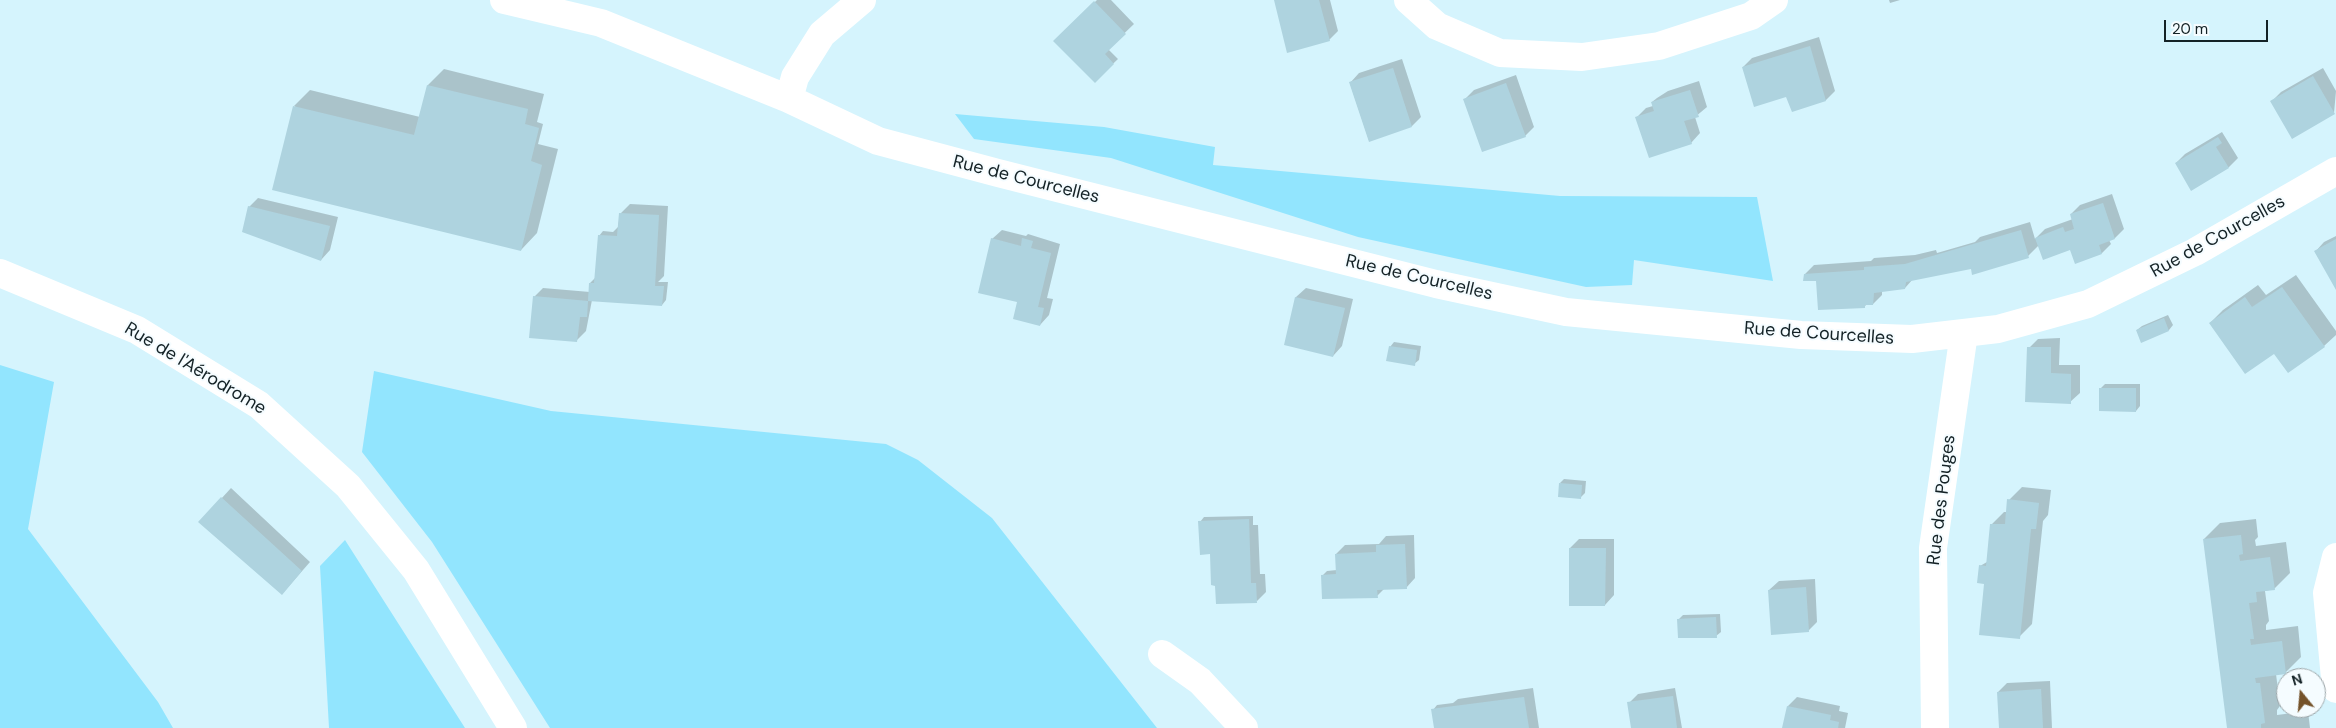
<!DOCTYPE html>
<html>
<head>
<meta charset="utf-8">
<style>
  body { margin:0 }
  #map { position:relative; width:2336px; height:728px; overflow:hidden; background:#d5f4fd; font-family:"DM Sans",sans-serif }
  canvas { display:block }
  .north { position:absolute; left:2276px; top:668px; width:50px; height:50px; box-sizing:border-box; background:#f5fcff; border:1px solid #9ba5a8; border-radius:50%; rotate:343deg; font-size:14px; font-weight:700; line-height:20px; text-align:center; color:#142226 }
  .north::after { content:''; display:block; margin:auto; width:18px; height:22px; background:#74522a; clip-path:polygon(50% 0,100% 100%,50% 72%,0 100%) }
  .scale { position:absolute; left:2164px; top:20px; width:104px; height:22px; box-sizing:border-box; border:2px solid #142226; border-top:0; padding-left:6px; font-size:15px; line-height:18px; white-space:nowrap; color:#142226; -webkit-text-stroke:4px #f5fcff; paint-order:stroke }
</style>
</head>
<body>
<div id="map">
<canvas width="2336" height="728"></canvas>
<div class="north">N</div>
<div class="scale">20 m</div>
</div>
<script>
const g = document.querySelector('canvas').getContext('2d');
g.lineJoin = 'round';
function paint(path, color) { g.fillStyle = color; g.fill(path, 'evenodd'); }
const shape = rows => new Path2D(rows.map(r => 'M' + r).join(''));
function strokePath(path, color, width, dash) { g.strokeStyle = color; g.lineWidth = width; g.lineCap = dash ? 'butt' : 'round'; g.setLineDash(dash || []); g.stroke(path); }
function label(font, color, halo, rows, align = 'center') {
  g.font = font + ' "DM Sans",sans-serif'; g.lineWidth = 4; g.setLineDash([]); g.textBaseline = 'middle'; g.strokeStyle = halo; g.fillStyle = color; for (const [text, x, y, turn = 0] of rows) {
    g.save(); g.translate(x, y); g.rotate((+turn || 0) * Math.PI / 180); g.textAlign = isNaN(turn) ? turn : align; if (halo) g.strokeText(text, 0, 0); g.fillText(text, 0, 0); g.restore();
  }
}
paint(shape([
  [955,114,1104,127,1215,147,1213,165,1560,196,1757,197,1773,281,1634,260,1632,285,1586,287,1358,237,1111,158,974,139],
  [0,365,54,382,28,529,158,702,173,728,0,728],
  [374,371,551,411,886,444,918,460,992,518,1157,728,550,728,432,542,362,452],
  [345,540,465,728,329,728,320,566]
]), '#92e5fe');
paint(shape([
  [1097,0,1111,0,1134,24,1108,49,1118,59,1095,81,1055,41],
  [1275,0,1330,0,1338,31,1329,40],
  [1889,0,1900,0,1890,3],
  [1819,37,1835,91,1826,100,1798,109,1787,95,1743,67,1752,58],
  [1402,59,1421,117,1412,126,1369,140,1350,83,1359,73],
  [2323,68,2336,91,2334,113,2272,101,2281,92],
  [444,69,544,94,537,122,543,124,538,144,558,149,537,233,521,250,294,106,310,90,420,117,428,85],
  [1516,75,1534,127,1525,136,1465,99,1474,90],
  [1699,81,1707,107,1695,117,1700,133,1691,143,1637,117,1646,108,1653,106,1652,102,1657,98,1668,91],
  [2222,132,2238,158,2229,167,2192,189,2176,163,2185,154],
  [2112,194,2124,229,2115,238,2109,240,2111,244,2102,253,2075,262,2071,248,2039,245,2028,256,1913,279,1905,288,1882,291,1882,295,1873,304,1867,304,1864,307,1805,274,1814,265,1871,261,1874,258,1915,255,1936,250,1937,253,1975,242,1980,237,2030,222,2035,239,2045,229,2073,219,2071,214,2080,205],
  [258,198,338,217,330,250,321,260,249,207],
  [630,204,668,206,664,276,658,282,668,282,666,300,662,305,592,300,586,331,577,340,534,297,543,288,590,292,590,283,595,278,599,236,603,231,613,232,618,227,620,214],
  [1002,230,1026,236,1028,234,1060,244,1047,298,1053,299,1049,315,1040,325,1019,301,992,239],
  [2336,236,2336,286,2315,252,2324,242],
  [2296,275,2336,331,2336,335,2324,346,2274,352,2210,323,2223,310,2258,285,2266,295],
  [1306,288,1353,299,1342,346,1333,356,1285,344,1296,297],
  [2168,315,2173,325,2169,330,2142,341,2137,330,2142,326],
  [2060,338,2059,365,2080,365,2080,393,2070,402,2029,348,2038,339],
  [1394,342,1421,346,1419,360,1414,364,1390,347],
  [2105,384,2140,384,2140,406,2136,411,2101,388],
  [1564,479,1586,481,1585,493,1581,497,1560,483],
  [2022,487,2051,490,2048,515,2043,521,2032,624,2019,637,1985,583,1980,566,1987,562,1991,525,2004,512,2008,512,2009,500],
  [231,488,310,562,282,594,200,522],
  [1253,516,1253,525,1258,525,1260,574,1265,574,1266,592,1257,601,1211,553,1200,522,1204,517],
  [2256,519,2258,537,2255,540,2256,546,2286,542,2290,573,2274,589,2265,591,2269,621,2266,625,2266,630,2298,626,2301,657,2285,673,2276,674,2280,706,2277,710,2277,715,2308,711,2310,728,2229,728,2204,539,2220,523],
  [1414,535,1415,578,1406,588,1385,588,1377,596,1323,575,1327,571,1337,570,1336,554,1345,545,1379,544,1386,536],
  [1579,539,1614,539,1614,595,1605,605,1570,548],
  [1815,579,1817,622,1808,631,1769,590,1779,581],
  [1720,614,1721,632,1716,636,1679,619,1683,615],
  [2050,681,2052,728,2000,728,1998,692,2007,683],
  [1533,688,1539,728,1435,728,1433,710,1437,705,1453,703,1458,699],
  [1675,688,1682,728,1632,728,1629,703,1638,694],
  [1797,697,1840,706,1839,711,1848,713,1845,728,1783,728,1788,706]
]), '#0003');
paint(shape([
  [1274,0,1319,0,1330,41,1287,53],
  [1094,1,1126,34,1105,54,1114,64,1095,83,1053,41],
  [1810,46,1826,101,1792,112,1786,97,1754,107,1742,67],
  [1393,68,1412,127,1369,142,1349,82],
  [2313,76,2335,114,2292,139,2270,101],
  [1506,83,1526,137,1482,152,1463,99],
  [427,85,528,109,525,124,539,128,531,161,542,165,521,251,272,190,293,106,414,135],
  [1690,90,1699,117,1684,121,1692,144,1649,158,1635,117,1654,111,1651,102],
  [2218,137,2222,143,2216,147,2229,168,2191,191,2175,163],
  [2103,203,2115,239,2099,245,2102,254,2075,264,2070,250,2043,260,2035,238,2063,227,2065,232,2074,229,2070,214],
  [248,206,330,226,321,261,242,232],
  [619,213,659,215,655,286,664,286,662,306,588,301,589,283,594,283,598,235,617,236],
  [2021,230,2029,258,1972,275,1971,269,1906,282,1905,289,1874,293,1873,305,1865,305,1865,308,1818,310,1816,281,1803,281,1804,274,1864,270,1864,267,1905,264],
  [991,238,1021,246,1022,238,1033,241,1031,248,1051,253,1038,307,1044,308,1040,326,1013,319,1017,302,978,293],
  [2336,239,2336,290,2314,251],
  [2282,287,2325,347,2288,373,2274,354,2245,374,2209,323,2245,297,2252,307],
  [533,296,588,301,587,317,580,317,577,342,529,338],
  [1295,297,1345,308,1333,357,1284,345],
  [2164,318,2169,331,2141,343,2136,330],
  [1389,346,1417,350,1415,366,1386,361],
  [2027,347,2051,347,2051,373,2071,374,2071,404,2025,402],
  [2099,388,2136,388,2136,412,2099,411],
  [1559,483,1582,485,1581,499,1558,497],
  [221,497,302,571,282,595,198,522],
  [2007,499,2039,503,2036,529,2031,529,2020,639,1979,635,1984,584,1977,583,1979,565,1986,566,1990,524,2005,524],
  [1249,519,1251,583,1256,583,1257,603,1216,604,1215,586,1211,585,1210,554,1200,555,1198,521],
  [2241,535,2243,554,2239,555,2240,561,2270,557,2275,590,2256,592,2257,602,2249,603,2254,639,2250,639,2251,645,2282,641,2286,674,2255,678,2256,683,2260,683,2265,723,2261,724,2261,728,2227,728,2203,539],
  [1405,544,1407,589,1377,590,1378,598,1322,599,1321,575,1336,574,1335,554,1376,552,1376,545],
  [1569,548,1606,548,1605,606,1569,606],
  [1806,587,1809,632,1771,635,1768,590],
  [1716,617,1717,638,1678,638,1677,619],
  [2041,689,2043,728,1999,728,1997,692],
  [1673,696,1677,728,1631,728,1627,702],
  [1524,697,1529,728,1434,728,1431,709],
  [1787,706,1831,715,1830,720,1839,722,1838,728,1782,728]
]), '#aed3df');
strokePath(shape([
  [504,0,601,23,789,99,878,141,998,173,1436,284,1566,312,1801,335,1912,339,1998,329,2088,304,2195,252,2336,171],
  [1408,0,1437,26,1500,53,1582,57,1659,46,1751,16,1774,0],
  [789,99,795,77,822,34,862,0],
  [2336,557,2327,593,2336,689],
  [1162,654,1200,681,1244,728],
  [1935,728,1933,548,1964,333]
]), '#fff', 28);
strokePath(shape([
  [0,273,137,330,259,405,348,486,416,570,513,728]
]), '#fff', 28);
label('18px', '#142226', '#f5fcff', [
  ["Rue de Courcelles",1026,180,14],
  ["Rue de Courcelles",2218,237,-29],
  ["Rue de Courcelles",1419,278,13],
  ["Rue de Courcelles",1819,334,4],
  ["Rue de l'Aérodrome",195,369,31],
  ["Rue des Pouges",1942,500,-83]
]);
</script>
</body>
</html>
